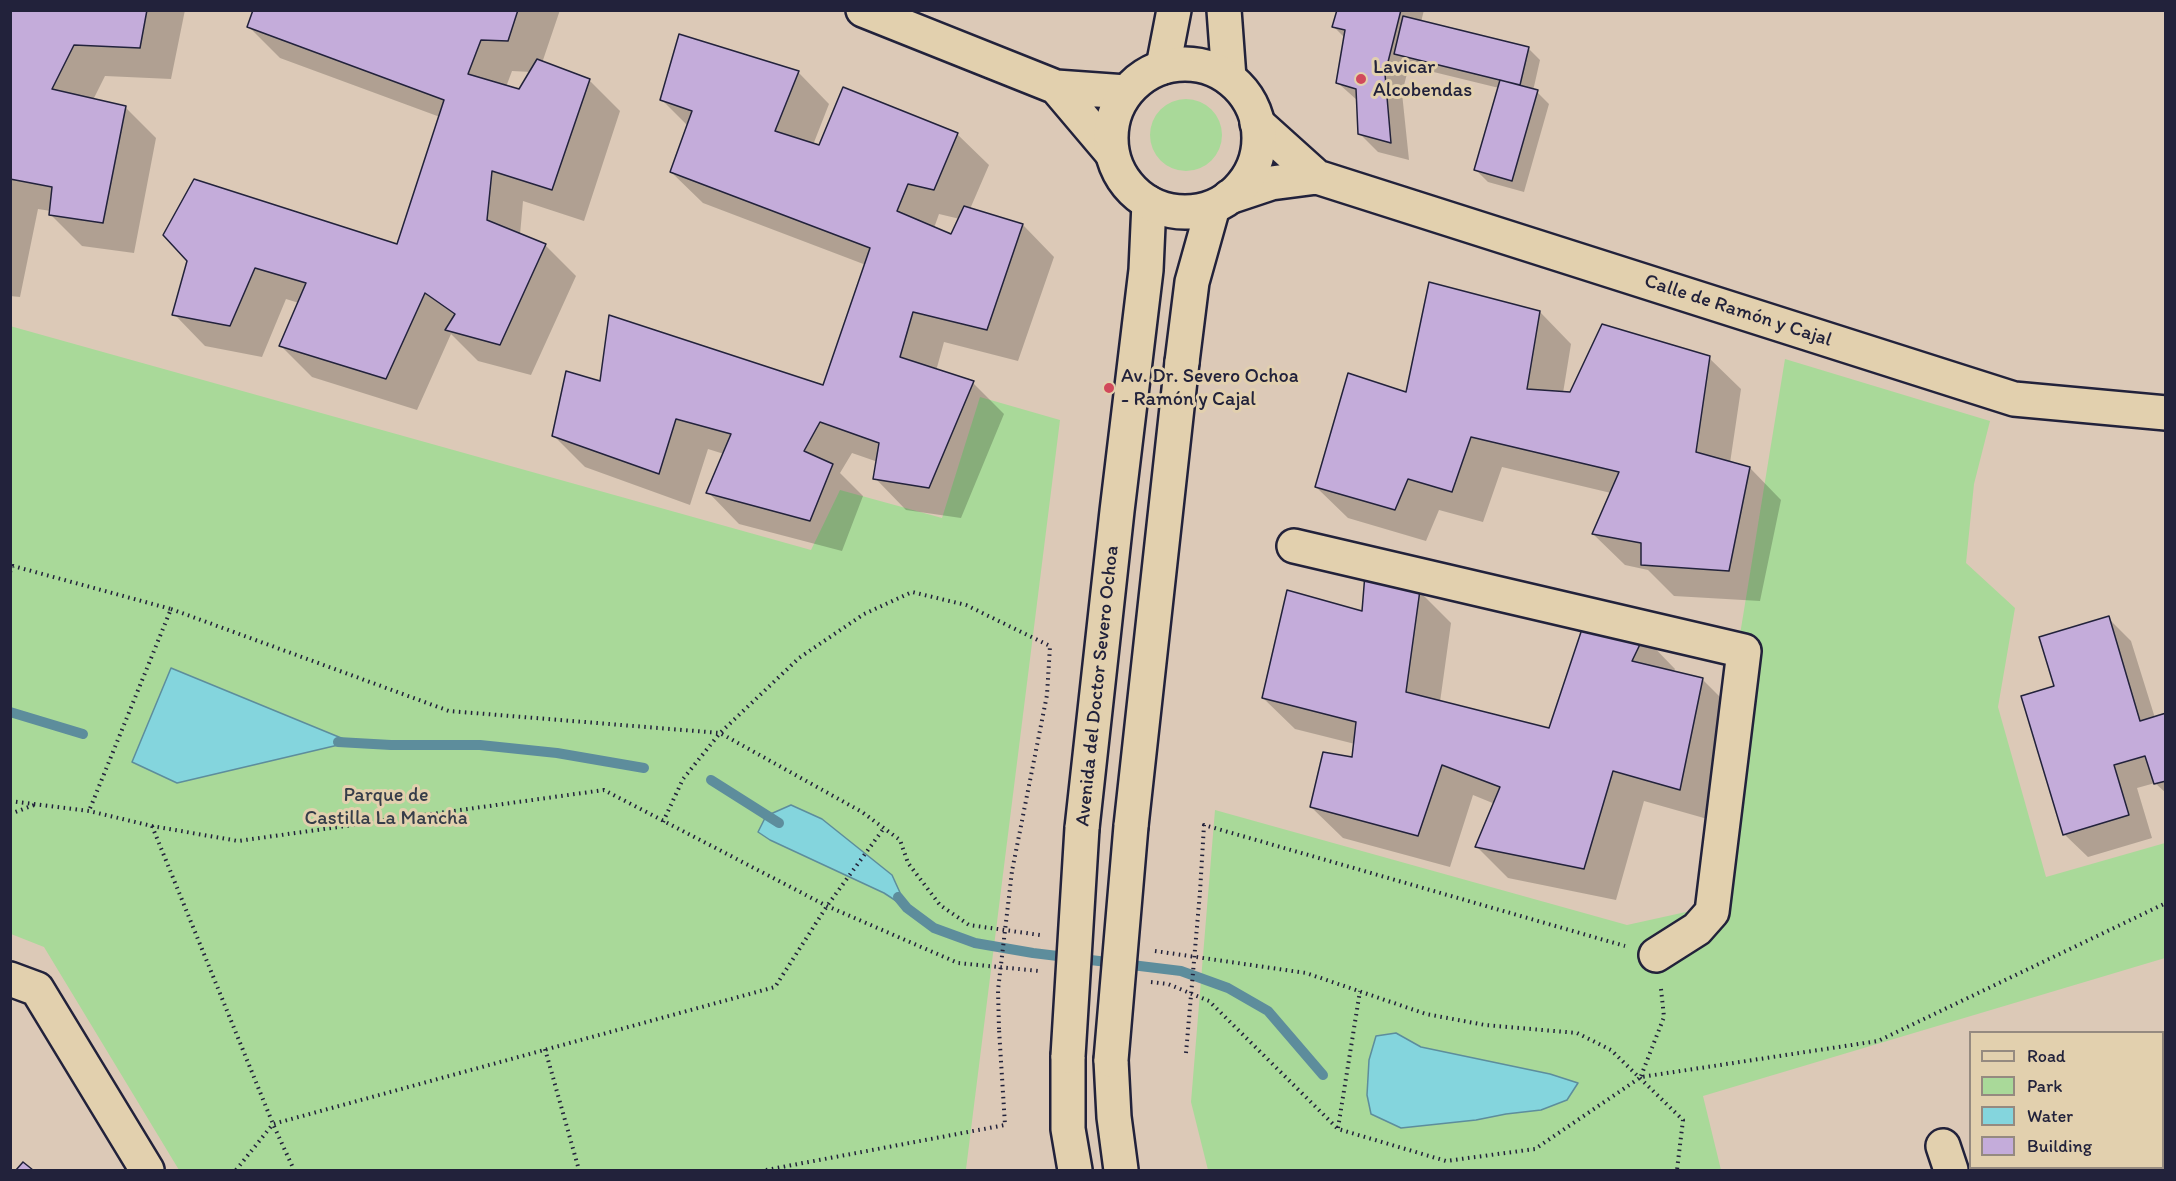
<!DOCTYPE html>
<html>
<head>
<meta charset="utf-8">
<style>
  body { margin:0 }
  #map { position:relative; width:2176px; height:1181px; overflow:hidden; background:#dcc9b7; font-family:Itim,sans-serif }
  canvas { display:block }
  .frame { position:absolute; inset:0; border:12px solid #22223b; pointer-events:none }
  .legend { position:absolute; left:1969px; top:1031px; width:195px; height:138px; box-sizing:border-box; background:#e2d0ae; border:2px solid #958a80; margin:0; padding:8px 10px; list-style:none; font-size:18px; color:#22223b }
  .legend li { display:flex; align-items:center; gap:12px; height:30px }
  .legend b { width:30px; border:2px solid #958a80 }
</style>
</head>
<body>
<div id="map">
<canvas width="2176" height="1181"></canvas>
<div class="frame"></div>
<ul class="legend">
<li><b style="height:8px;background:#e2d0ae"></b>Road</li>
<li><b style="height:16px;background:#a9d999"></b>Park</li>
<li><b style="height:16px;background:#84d5dd"></b>Water</li>
<li><b style="height:16px;background:#c4acda"></b>Building</li>
</ul>
</div>
<script>
const g = document.querySelector('canvas').getContext('2d');
g.lineJoin = 'round';
function paint(path, color) { g.fillStyle = color; g.fill(path, 'evenodd'); }
const shape = rows => new Path2D(rows.map(r => 'M' + r).join(''));
function strokePath(path, color, width, dash) { g.strokeStyle = color; g.lineWidth = width; g.lineCap = dash ? 'butt' : 'round'; g.setLineDash(dash || []); g.stroke(path); }
function label(font, color, halo, rows, align = 'center') {
  g.font = font + ' Itim,sans-serif'; g.lineWidth = 6; g.setLineDash([]); g.textBaseline = 'middle'; g.strokeStyle = halo; g.fillStyle = color; for (const [text, x, y, turn = 0] of rows) {
    g.save(); g.translate(x, y); g.rotate((+turn || 0) * Math.PI / 180); g.textAlign = isNaN(turn) ? turn : align; if (halo) g.strokeText(text, 0, 0); g.fillText(text, 0, 0); g.restore();
  }
}
paint(shape([
  '1150 135a36 36 0 1 1 72 0a36 36 0 1 1-72 0Z',
  [10,326,811,550,840,490,942,518,980,397,1060,420,966,1169,179,1170,44,947,11,934],
  [1785,359,1990,421,1974,484,1966,563,2015,608,1998,707,2046,877,2165,843,2165,958,1703,1096,1721,1170,1208,1170,1191,1102,1215,810,1627,925,1695,910]
]), '#a9d999');
const water = shape([
  [171,668,351,742,177,783,132,762,171,668],
  [791,805,822,819,892,875,907,908,884,893,770,840,758,832,766,816,791,805],
  [1396,1033,1421,1047,1550,1074,1578,1083,1567,1100,1541,1110,1506,1114,1476,1120,1401,1128,1371,1114,1367,1095,1369,1060,1376,1036,1396,1033],
  [2165,1136,2165,1170,2149,1170,2148,1168,2162,1168,2163,1137,2165,1136]
]);
paint(water, '#84d5dd');
strokePath(water, '#5d8d9c', 1.5);
paint(shape([
  [11,10,185,10,171,79,105,76,93,100,125,107,156,138,134,253,82,246,50,214,51,211,38,209,20,297,10,296],
  [255,10,560,10,542,63,589,80,620,111,584,221,523,201,520,235,545,245,576,276,531,375,478,361,451,334,417,410,312,377,280,345,299,303,286,299,262,357,205,346,174,314,188,261,398,246,440,117,280,58,249,27],
  [512,71,531,72,519,91,506,87],
  [1338,10,1424,10,1421,22,1528,48,1540,60,1533,91,1537,92,1549,104,1524,192,1488,182,1476,170,1499,88,1409,66,1402,93,1409,160,1378,152,1360,134,1358,101,1338,83,1345,38,1334,27],
  [798,72,829,104,813,145,819,147,957,134,989,165,970,209,1023,225,1054,257,1018,361,944,342,936,371,973,383,1004,414,961,518,906,510,875,478,878,462,852,453,840,473,863,496,842,551,739,524,708,492,724,454,708,449,690,505,585,467,554,436,602,382,824,387,866,265,703,203,671,172,688,126,662,100],
  [939,214,960,219,952,236,934,228],
  [1540,312,1571,344,1563,393,1571,394,1709,358,1741,389,1730,463,1750,468,1781,500,1760,601,1674,596,1648,570,1625,565,1593,534,1611,493,1502,467,1483,522,1439,510,1426,541,1348,518,1316,487,1407,393],
  [1420,592,1451,623,1440,702,1550,730,1644,637,1675,669,1674,671,1702,679,1734,711,1711,820,1644,801,1616,900,1508,878,1477,847,1495,804,1473,795,1450,867,1343,838,1311,807,1353,759,1355,744,1295,729,1263,698,1364,613],
  [2108,618,2131,641,2155,718,2166,715,2166,793,2155,783,2137,788,2152,838,2088,857,2064,834,2056,687]
]), '#0003');
strokePath(shape([
  [10,712,83,734],
  [338,742,391,745,480,745,557,753,644,768],
  [711,780,779,823],
  [898,897,907,908,934,928,975,943,1033,953,1181,971,1228,988,1268,1011,1323,1075]
]), '#5d8d9c', 10);
const building = shape([
  [10,10,147,10,140,48,74,45,52,89,126,106,103,223,49,215,52,187,10,179,10,10],
  [253,10,518,10,508,41,481,40,468,74,519,89,537,59,590,79,552,190,492,171,487,220,546,244,500,345,445,330,455,314,425,293,386,379,279,346,306,283,255,268,230,326,172,315,187,261,163,235,194,179,397,244,444,100,247,27,253,10],
  [1337,10,1401,10,1385,74,1391,143,1358,134,1356,89,1336,83,1345,30,1332,27,1337,10],
  [1403,16,1529,47,1520,85,1394,54,1403,16],
  [679,34,799,71,775,131,819,145,843,87,958,133,934,190,908,184,897,211,951,234,964,206,1023,224,987,330,913,312,900,357,974,381,929,488,873,479,879,443,820,422,804,451,833,464,810,521,706,493,731,434,676,419,659,474,552,436,566,371,600,381,609,315,823,385,870,248,670,172,692,111,660,100,679,34],
  [1500,80,1538,90,1512,181,1474,170,1500,80],
  [1429,282,1540,311,1527,389,1570,392,1602,324,1710,356,1696,452,1750,467,1729,571,1641,565,1641,543,1592,534,1619,472,1471,437,1452,492,1408,479,1395,510,1315,487,1348,373,1406,392,1429,282],
  [1365,574,1420,590,1406,692,1549,728,1583,626,1644,636,1632,661,1703,678,1680,790,1613,771,1584,869,1475,847,1500,787,1442,765,1418,836,1310,807,1323,752,1352,757,1356,722,1262,698,1287,590,1362,611,1365,574],
  [2109,616,2140,721,2166,713,2166,781,2154,784,2145,756,2114,765,2129,815,2063,835,2021,696,2054,686,2039,637,2109,616],
  [23,1162,33,1170,16,1170,23,1162]
]);
paint(building, '#c4acda');
strokePath(building, '#22223b', 1.5);
const minor = shape([
  [863,10,1056,87,1126,92],
  [1224,10,1229,78],
  [1163,67,1174,10],
  [1056,87,1111,152],
  [1257,123,1317,177],
  [1229,197,1271,183,1317,177,2014,399,2166,413],
  [1294,546,1744,651,1712,912,1697,929,1656,955],
  [1131,826,1182,362],
  [1082,828,1117,511,1146,270,1149,203],
  [10,979,37,989,147,1170],
  [1068,1056,1068,1129,1075,1170],
  [1111,1060,1114,1117,1121,1170],
  [1943,1146,1951,1170]
]);
const major = shape([
  '1111 138a74 74 0 1 1 148 0a74 74 0 1 1-148 0Z',
  [1182,362,1192,282,1213,207]
]);
strokePath(minor, '#22223b', 38);
strokePath(major, '#22223b', 38);
strokePath(shape([
  [10,572,13,566,171,609,89,811],
  [171,609,449,711,720,733,862,812,900,840,908,863,940,905,969,925,1040,935],
  [10,801,89,811,152,826,238,841,604,790,827,906,958,963,1039,971],
  [10,814,34,805],
  [663,822,683,779,720,733,799,658,864,614,912,592,966,605,1050,646,1047,695,1012,871],
  [152,826,273,1124,294,1170],
  [1200,892,1204,825,1625,946],
  [1155,951,1306,973,1426,1014,1485,1025,1577,1033,1611,1050,1683,1120,1677,1170],
  [1151,982,1168,984,1209,1001,1338,1129,1446,1161,1535,1149,1641,1077,1878,1041,2166,903],
  [545,1049,579,1170],
  [1641,1076,1664,1017,1661,989],
  [1338,1128,1360,991],
  [236,1170,273,1124,775,987,827,906,884,828],
  [766,1170,1005,1125,999,1029]
]), '#22223b', 4, [1.5, 4.5]);
strokePath(minor, '#e2d0ae', 33);
strokePath(major, '#e2d0ae', 33);
const minorBridge = shape([
  [1068,1056,1082,828],
  [1111,1060,1131,826]
]);
strokePath(minorBridge, '#22223b', 38, []);
strokePath(shape([
  [999,1029,998,990,1012,871],
  [1186,1053,1200,892]
]), '#22223b', 4, [1.5, 4.5]);
strokePath(minorBridge, '#e2d0ae', 33);
for (const [x, y, r, color] of [
  [1361,79,6,"#d1495b"],
  [1109,388,6,"#d1495b"]
]) { const dot = new Path2D(); dot.arc(x, y, r, 0, 2 * Math.PI); g.fillStyle = color; g.fill(dot); strokePath(dot, '#e2d0ae', 2); }
label('20px', '#22223b', '#e2d0ae', [
  ["Lavicar",1373,68],
  ["Alcobendas",1373,91],
  ["Av. Dr. Severo Ochoa",1121,377],
  ["- Ramón y Cajal",1121,400]
], 'left');
label('20px', '#22223b', '#e2d0ae', [
  ["Calle de Ramón y Cajal",1738,311,18],
  ["Avenida del Doctor Severo Ochoa",1098,686,-84]
]);
label('20px', '#363d49', '#e2d0ae', [
  ["Parque de",386,796],
  ["Castilla La Mancha",386,819]
]);
</script>
</body>
</html>
